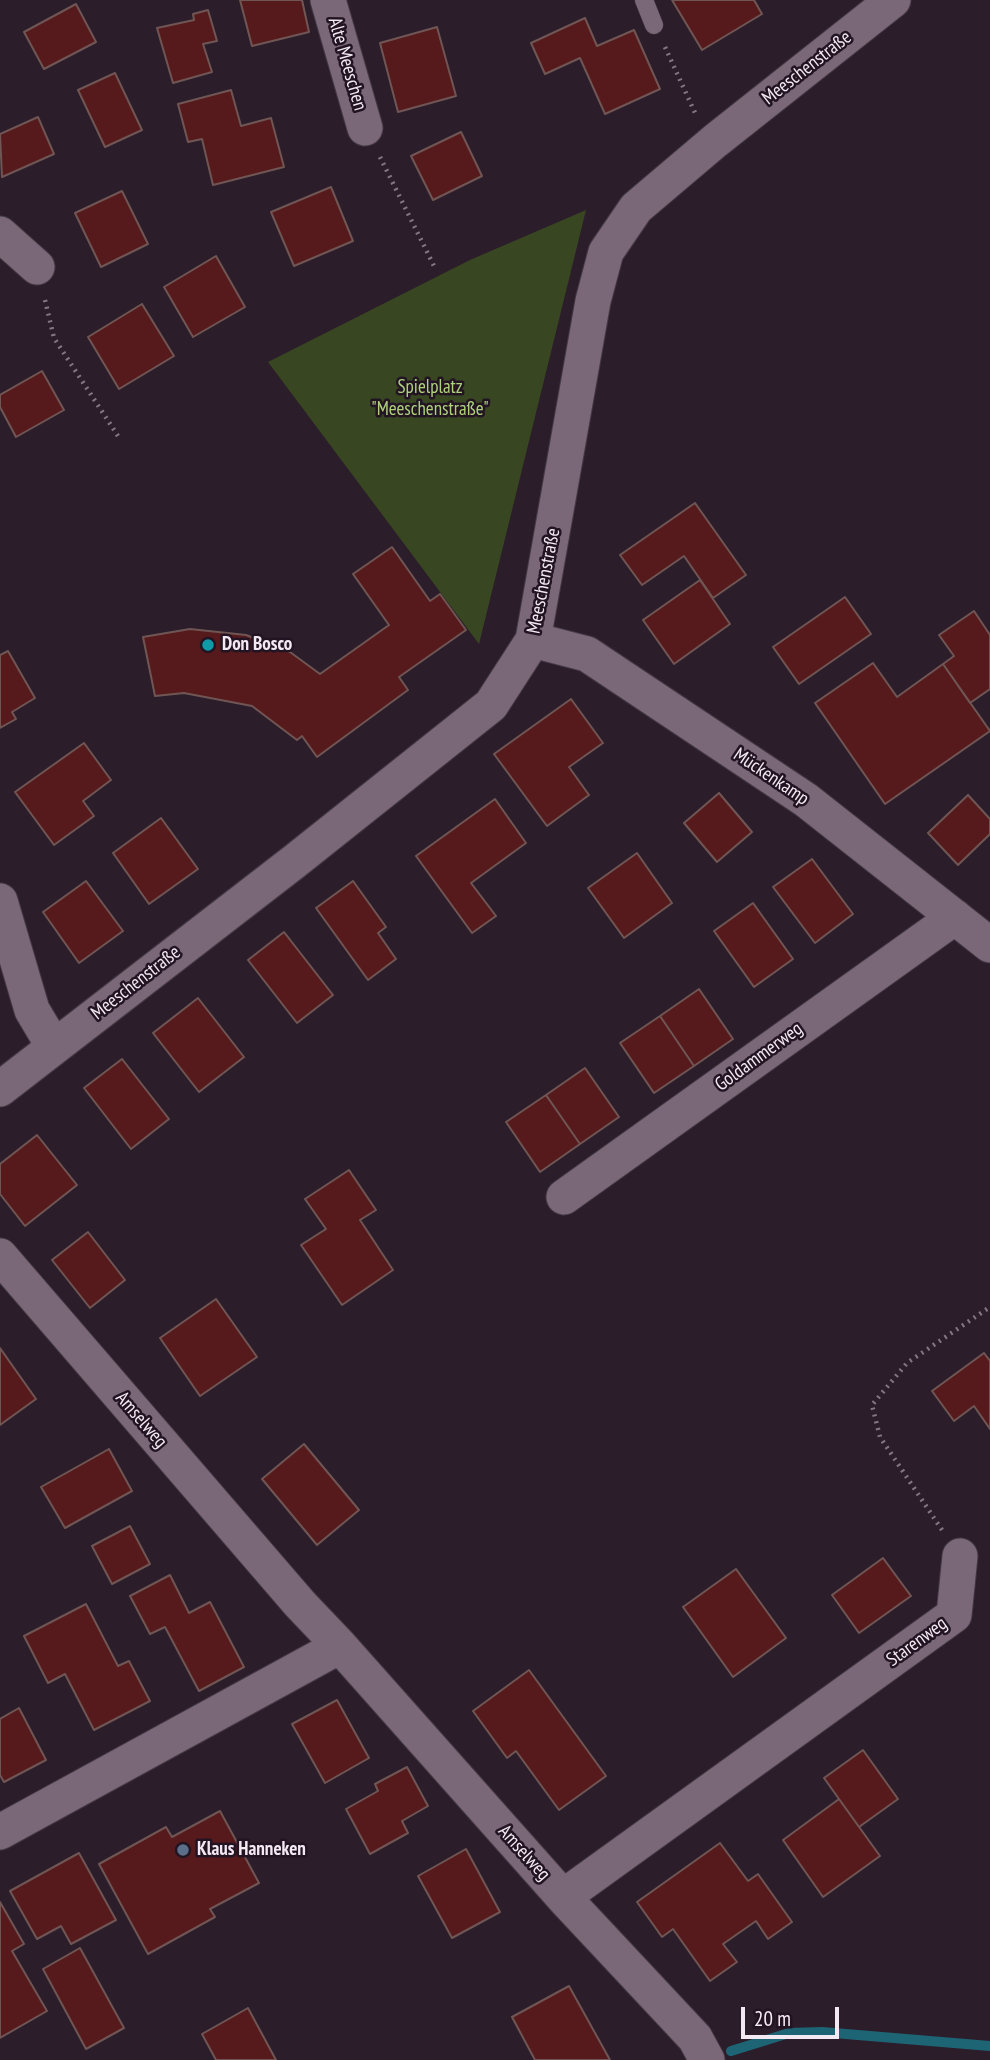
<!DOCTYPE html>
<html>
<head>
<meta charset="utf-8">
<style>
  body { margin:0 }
  #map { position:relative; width:990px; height:2060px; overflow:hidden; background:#2c1d2b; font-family:"PT Sans Narrow",sans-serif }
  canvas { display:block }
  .scale { position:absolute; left:741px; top:2007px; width:98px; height:32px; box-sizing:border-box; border:4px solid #f3e9f3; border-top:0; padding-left:9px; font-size:21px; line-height:24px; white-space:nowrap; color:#f3e9f3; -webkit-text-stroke:5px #221422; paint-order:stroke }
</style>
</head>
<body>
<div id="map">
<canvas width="990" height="2060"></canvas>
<div class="scale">20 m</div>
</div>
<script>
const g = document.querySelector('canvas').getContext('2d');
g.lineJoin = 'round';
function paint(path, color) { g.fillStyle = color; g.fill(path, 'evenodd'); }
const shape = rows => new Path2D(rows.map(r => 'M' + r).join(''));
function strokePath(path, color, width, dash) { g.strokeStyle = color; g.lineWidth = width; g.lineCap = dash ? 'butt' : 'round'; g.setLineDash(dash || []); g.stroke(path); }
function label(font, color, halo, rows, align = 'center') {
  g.font = font + ' "PT Sans Narrow",sans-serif'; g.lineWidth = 5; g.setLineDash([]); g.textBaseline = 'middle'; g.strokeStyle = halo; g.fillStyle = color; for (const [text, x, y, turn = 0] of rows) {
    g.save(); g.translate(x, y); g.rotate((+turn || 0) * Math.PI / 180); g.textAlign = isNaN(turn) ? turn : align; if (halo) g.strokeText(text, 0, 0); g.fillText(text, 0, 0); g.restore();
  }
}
paint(shape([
  [586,210,479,644,268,362,470,260]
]), '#384722');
strokePath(shape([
  [731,2051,789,2033,822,2032,990,2046]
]), '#1d6574', 10);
const building = shape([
  [240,0,302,0,309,32,252,46,240,0],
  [672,0,754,0,762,14,702,50,672,0],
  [76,4,96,42,44,69,24,32,76,4],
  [208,10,217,41,203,44,212,72,173,83,157,28,194,20,193,14,208,10],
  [585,18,597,46,634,30,660,89,605,114,580,58,545,74,531,43,585,18],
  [437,27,456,96,398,112,380,43,437,27],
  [115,73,142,130,105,147,78,90,115,73],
  [231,90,241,126,271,118,284,167,213,185,202,139,188,142,178,104,231,90],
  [38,117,54,154,2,177,0,134,38,117],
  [461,132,482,176,433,200,411,156,461,132],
  [331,187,353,241,294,266,271,212,331,187],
  [122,191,148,244,101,267,75,213,122,191],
  [216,256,245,307,193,337,164,287,216,256],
  [142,304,174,356,119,389,88,337,142,304],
  [42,371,64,410,16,437,0,407,0,395,42,371],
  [695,503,746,575,713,598,684,556,642,585,620,555,695,503],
  [392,547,430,601,440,594,466,630,399,677,408,690,317,757,302,736,297,740,252,706,184,693,155,696,143,637,190,629,246,635,290,652,320,674,389,625,353,574,392,547],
  [700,580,730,624,674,664,643,620,700,580],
  [845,597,871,634,799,684,773,647,845,597],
  [974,611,990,635,990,689,970,703,943,664,954,656,939,635,974,611],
  [8,651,35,698,12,712,16,719,0,728,0,655,8,651],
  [873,663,897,697,943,664,990,731,885,804,815,703,873,663],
  [571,699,603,743,569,767,589,795,547,826,494,754,571,699],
  [84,743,111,780,83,801,94,816,54,845,15,792,84,743],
  [719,793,752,832,717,862,684,823,719,793],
  [968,795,990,819,990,834,958,865,928,833,968,795],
  [495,799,526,843,471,883,496,916,472,933,416,856,495,799],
  [161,818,198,869,149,904,113,853,161,818],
  [637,853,672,903,624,938,588,888,637,853],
  [812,859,853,914,815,943,773,887,812,859],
  [86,881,123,931,79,963,43,912,86,881],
  [353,881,386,927,378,933,396,959,368,980,316,908,353,881],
  [753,903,793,959,754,987,714,931,753,903],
  [284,932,333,995,297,1023,248,960,284,932],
  [699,989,733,1039,694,1066,660,1016,699,989],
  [198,998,244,1057,199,1092,153,1033,198,998],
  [660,1016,694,1066,654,1093,620,1043,660,1016],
  [122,1059,169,1119,131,1149,84,1088,122,1059],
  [585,1068,619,1117,580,1144,546,1095,585,1068],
  [546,1095,580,1144,540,1172,506,1122,546,1095],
  [37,1135,77,1185,25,1226,0,1194,0,1164,37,1135],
  [349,1170,376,1210,360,1220,393,1270,342,1305,301,1245,326,1229,305,1199,349,1170],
  [88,1232,125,1280,90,1308,52,1260,88,1232],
  [216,1299,257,1357,200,1396,160,1338,216,1299],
  [0,1348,36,1399,0,1425,0,1348],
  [984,1353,990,1361,990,1429,974,1406,954,1421,932,1391,984,1353],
  [304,1444,359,1510,317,1545,262,1479,304,1444],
  [109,1449,132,1491,65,1528,41,1487,109,1449],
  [130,1526,150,1564,112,1584,92,1546,130,1526],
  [883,1558,911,1596,859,1633,832,1595,883,1558],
  [736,1569,786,1638,733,1677,683,1607,736,1569],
  [170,1575,189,1613,210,1602,244,1667,199,1691,165,1627,150,1634,130,1596,170,1575],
  [86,1604,118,1666,129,1661,150,1701,94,1730,65,1674,48,1683,24,1636,86,1604],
  [529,1670,606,1776,559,1810,516,1751,507,1758,473,1711,529,1670],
  [337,1700,369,1758,325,1783,292,1724,337,1700],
  [19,1708,46,1760,4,1782,0,1775,0,1719,19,1708],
  [863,1750,898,1799,859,1827,824,1778,863,1750],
  [407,1767,428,1806,402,1821,408,1833,370,1854,346,1809,378,1791,375,1784,407,1767],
  [839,1799,880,1856,823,1897,783,1840,839,1799],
  [220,1811,259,1883,210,1909,215,1917,148,1954,99,1864,166,1827,172,1837,220,1811],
  [720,1843,748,1881,758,1874,792,1922,768,1939,756,1921,723,1944,737,1962,710,1981,673,1929,662,1937,637,1902,720,1843],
  [466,1849,500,1912,452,1938,418,1876,466,1849],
  [79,1853,116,1920,71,1944,61,1926,37,1939,10,1891,79,1853],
  [0,1902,24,1944,12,1951,47,2011,0,2038,0,1902],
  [80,1948,124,2028,86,2049,43,1969,80,1948],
  [569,1986,610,2060,535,2060,512,2017,569,1986],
  [248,2008,276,2060,216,2060,202,2034,248,2008]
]);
paint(building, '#571a1c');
strokePath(building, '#6f5654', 2);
const service = shape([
  [644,0,654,25]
]);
const minor = shape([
  [328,0,365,128],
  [0,234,37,267],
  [533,640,587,654,806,800,990,945],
  [0,901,32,1010,54,1047],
  [0,1089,295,861,491,705,533,640,593,301,606,252,636,208,715,141,893,0],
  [564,1197,955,917],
  [0,1256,300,1604,340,1646,0,1832],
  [340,1646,563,1897,695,2038,707,2060],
  [563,1897,954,1615,960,1556]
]);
strokePath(service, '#453945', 19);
strokePath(minor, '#453945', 37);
strokePath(shape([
  [665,47,696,115],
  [380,157,435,268],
  [45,300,54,338,118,436],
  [942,1530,880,1437,872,1405,907,1363,990,1307]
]), '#837683', 4.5, [2, 5]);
strokePath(service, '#7a6879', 18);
strokePath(minor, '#7a6879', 35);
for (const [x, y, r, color] of [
  [208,645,7,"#0f9aa8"],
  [183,1850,7,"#5c6f8a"]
]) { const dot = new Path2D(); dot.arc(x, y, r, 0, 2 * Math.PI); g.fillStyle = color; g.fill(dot); strokePath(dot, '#221422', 2.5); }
label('19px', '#f3e9f3', '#221422', [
  ["Alte Meeschen",347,64,74],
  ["Meeschenstraße",807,68,-38],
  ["Meeschenstraße",544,581,-79],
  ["Mückenkamp",771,777,34],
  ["Meeschenstraße",136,983,-38],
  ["Goldammerweg",759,1057,-36],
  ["Amselweg",141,1420,49],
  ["Starenweg",917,1642,-36],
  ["Amselweg",524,1853,48]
]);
label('19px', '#afd37c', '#221422', [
  ["Spielplatz",430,388],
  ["\"Meeschenstraße\"",430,410]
]);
label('bold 19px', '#f3e9f3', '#221422', [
  ["Don Bosco",222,645],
  ["Klaus Hanneken",197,1850]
], 'left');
</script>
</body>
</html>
